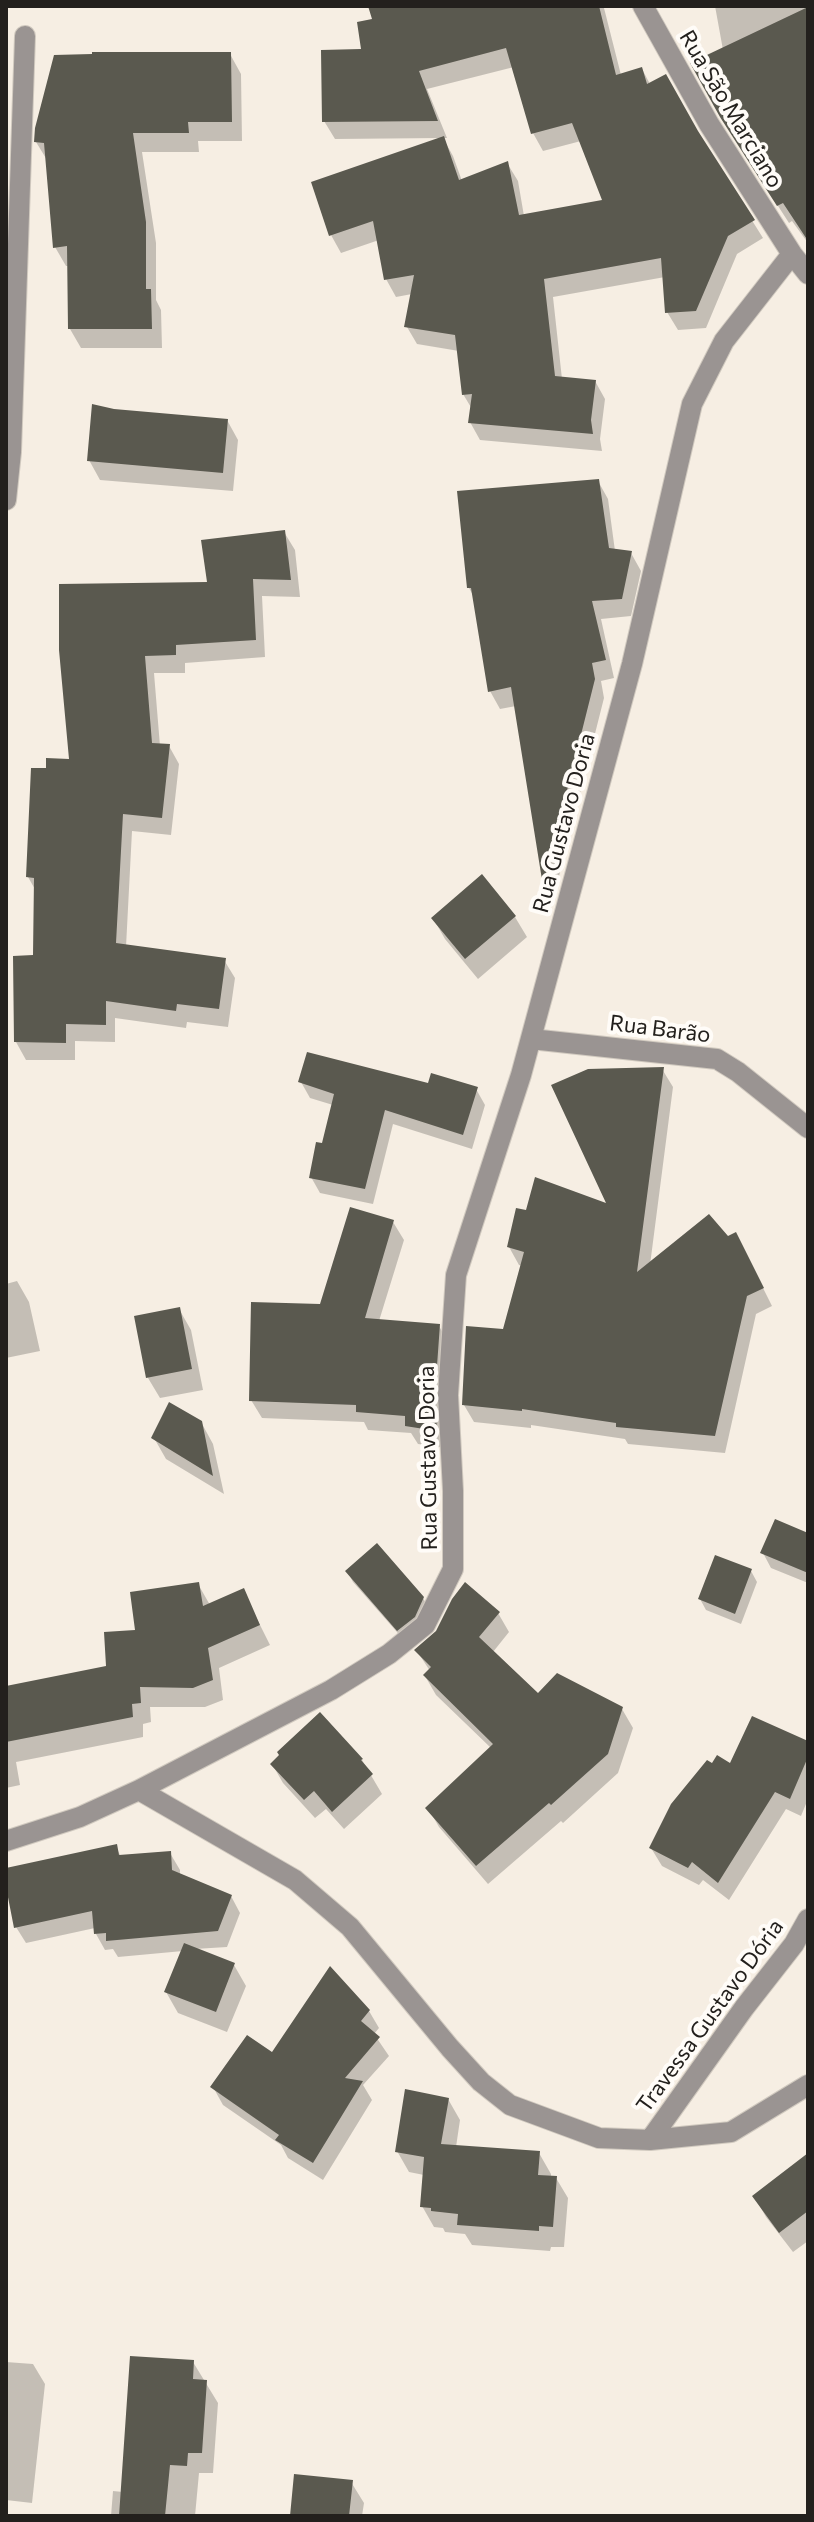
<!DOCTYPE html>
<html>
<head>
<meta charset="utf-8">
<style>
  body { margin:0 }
  #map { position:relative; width:814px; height:2522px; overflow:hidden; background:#f6eee3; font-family:Commissioner,sans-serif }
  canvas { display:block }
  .frame { position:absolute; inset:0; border:8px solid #23201d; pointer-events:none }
</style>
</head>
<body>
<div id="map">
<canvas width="814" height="2522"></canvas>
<div class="frame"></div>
</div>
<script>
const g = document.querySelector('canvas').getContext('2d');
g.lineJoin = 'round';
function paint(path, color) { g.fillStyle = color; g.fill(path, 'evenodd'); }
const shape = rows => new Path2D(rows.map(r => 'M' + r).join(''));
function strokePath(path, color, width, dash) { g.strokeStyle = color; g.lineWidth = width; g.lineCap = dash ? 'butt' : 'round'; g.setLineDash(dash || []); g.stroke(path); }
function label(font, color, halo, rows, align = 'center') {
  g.font = font + ' Commissioner,sans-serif'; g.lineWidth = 8; g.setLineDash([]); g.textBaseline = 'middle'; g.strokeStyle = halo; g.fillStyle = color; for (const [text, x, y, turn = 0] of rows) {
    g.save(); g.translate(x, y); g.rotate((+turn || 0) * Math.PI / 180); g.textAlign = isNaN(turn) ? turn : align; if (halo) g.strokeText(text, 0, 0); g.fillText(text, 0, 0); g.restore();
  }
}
paint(shape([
  [371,6,610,6,604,8,621,75,642,69,650,84,699,136,763,238,737,254,706,328,678,330,667,312,665,277,553,297,562,379,595,381,605,399,600,439,602,451,480,440,470,422,472,409,463,394,459,351,417,344,407,327,412,294,396,297,386,279,379,240,341,253,331,235,442,138,335,139,324,121,363,51,374,20],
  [514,67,533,133,543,151,581,141,604,201,524,216,518,181,507,163,462,181,453,156,443,138,447,138,427,89],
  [715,6,808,6,808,243,792,221,789,223,733,136,723,50],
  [230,54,241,74,242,141,198,141,199,152,142,152,156,243,156,300,161,310,162,348,81,348,70,329,69,266,66,266,55,247,47,160,36,142],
  [114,411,227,420,238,440,233,491,100,480,89,460],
  [598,481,608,499,615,551,631,553,641,571,631,616,601,619,614,678,601,681,604,698,553,900,545,886,516,706,500,709,490,691,474,597,469,588],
  [284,532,295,550,300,597,262,596,265,657,185,663,185,673,154,673,160,746,169,746,179,764,171,835,132,831,126,947,224,960,235,978,228,1027,187,1022,186,1028,115,1018,115,1042,75,1041,75,1060,26,1060,16,1042,35,957,36,891,28,877,47,770,72,761,62,665,209,584],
  [515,917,527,937,478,979,445,939,433,918],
  [662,1069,673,1087,650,1265,727,1238,745,1252,772,1306,756,1314,725,1453,628,1444,625,1439,531,1425,531,1428,474,1422,464,1405,504,1331,523,1266,519,1265,509,1247,528,1213,610,1206],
  [301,1082,476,1089,485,1105,472,1149,393,1124,373,1204,320,1193,311,1177,323,1145,333,1105,310,1098],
  [393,1222,404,1240,379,1321,439,1326,449,1344,446,1448,418,1444,411,1433,368,1430,364,1422,262,1418,251,1400,322,1306],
  [17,1281,29,1302,40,1351,6,1358,6,1284],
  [179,1309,191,1330,203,1390,160,1398,148,1378],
  [201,1422,213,1444,224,1494,166,1459,154,1438],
  [808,1535,808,1583,771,1568,763,1553],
  [347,1571,423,1598,429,1609,404,1640,353,1582],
  [751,1571,757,1582,741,1624,706,1610,700,1599],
  [198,1584,210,1605,243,1591,270,1645,219,1668,223,1700,205,1707,150,1707,151,1722,143,1724,143,1737,16,1762,20,1785,6,1788,6,1688,108,1668,138,1632],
  [498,1613,509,1632,493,1652,538,1696,622,1709,633,1728,618,1773,563,1823,561,1821,488,1884,439,1827,428,1808,491,1748,436,1695,425,1676,430,1671,417,1651],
  [320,1715,362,1760,382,1794,344,1829,326,1809,315,1818,283,1783,272,1764],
  [808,1744,808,1799,801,1816,786,1809,729,1900,703,1880,699,1885,662,1866,651,1848,731,1766],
  [116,1847,121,1857,170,1853,180,1870,180,1876,231,1896,240,1913,227,1947,195,1949,234,1965,246,1986,227,2032,178,2013,166,1992,183,1951,118,1957,113,1949,105,1950,96,1934,95,1928,26,1943,16,1927,6,1870],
  [369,2011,379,2028,374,2034,389,2056,363,2085,372,2100,323,2180,288,2158,281,2145,223,2105,213,2087,272,2054],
  [448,2099,460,2120,456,2147,539,2153,551,2174,551,2177,556,2178,568,2198,564,2247,551,2247,550,2251,472,2245,465,2234,445,2232,443,2228,434,2227,422,2206,424,2175,409,2172,397,2151],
  [808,2156,808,2241,793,2252,766,2217,754,2196],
  [6,2362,33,2364,45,2384,32,2503,6,2500],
  [193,2362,218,2403,213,2473,199,2473,195,2516,111,2516,113,2491,123,2492],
  [351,2482,364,2503,362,2516,292,2516]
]), '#0003');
paint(shape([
  [368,6,599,6,616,75,642,67,647,84,666,74,698,131,755,220,728,236,696,311,665,313,661,258,544,279,555,376,596,380,591,420,593,434,468,423,472,394,462,395,455,335,404,327,414,275,384,280,373,221,329,236,311,182,444,136,459,180,508,161,519,215,602,200,572,123,531,134,506,48,419,71,438,121,322,122,321,50,361,49,357,22,372,19],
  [808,7,808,241,783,203,777,206,720,117,690,63],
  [92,52,231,52,232,122,188,122,189,133,133,133,146,222,146,289,151,289,152,329,68,329,67,246,53,248,44,143,34,142,35,128,54,55,92,54],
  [92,404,114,409,228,419,223,473,87,461],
  [599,479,609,548,632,551,622,599,592,601,606,660,592,663,595,679,543,886,511,687,488,692,471,588,467,588,457,491],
  [285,530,291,580,253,579,256,640,176,645,176,655,145,656,152,743,170,744,162,818,123,814,116,943,226,958,219,1009,177,1004,176,1011,106,1001,106,1025,66,1024,66,1043,14,1042,13,956,33,955,34,878,26,877,31,768,46,768,46,758,69,759,59,650,59,584,207,582,201,540],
  [482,874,516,916,465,959,431,918],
  [307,1052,428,1083,431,1073,478,1087,463,1135,385,1110,365,1189,309,1178,316,1142,322,1143,334,1094,298,1082],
  [664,1067,637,1272,709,1214,728,1236,736,1232,764,1288,747,1296,715,1436,616,1427,616,1423,522,1409,522,1411,462,1405,466,1326,503,1329,524,1252,507,1247,516,1208,526,1210,535,1177,606,1203,551,1085,588,1069],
  [350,1207,394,1220,365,1318,440,1324,435,1394,437,1431,405,1426,405,1416,356,1412,356,1405,249,1401,251,1302,320,1304],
  [180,1307,192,1369,146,1378,134,1316],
  [169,1402,202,1421,213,1476,151,1438],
  [775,1519,808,1533,808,1573,760,1553],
  [377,1543,424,1597,415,1617,397,1631,345,1571],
  [715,1555,752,1569,735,1614,698,1599],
  [199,1582,203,1606,244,1588,260,1625,208,1648,213,1680,193,1688,140,1687,141,1703,132,1704,133,1717,6,1742,6,1686,106,1666,104,1632,135,1630,130,1592],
  [465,1582,500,1612,479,1637,538,1693,557,1673,623,1707,608,1754,551,1805,549,1803,476,1866,425,1808,493,1744,423,1675,431,1667,414,1650,436,1631,452,1599],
  [320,1712,363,1759,361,1760,373,1774,332,1812,314,1791,304,1800,270,1764,279,1755,277,1752],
  [752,1716,808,1741,808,1757,790,1799,775,1792,718,1883,692,1862,688,1868,649,1848,671,1804,707,1760,712,1763,717,1755,730,1763],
  [117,1844,119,1855,171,1851,172,1870,232,1895,218,1931,106,1941,106,1933,94,1934,92,1911,14,1928,6,1887,6,1868],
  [184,1943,235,1963,216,2012,164,1992],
  [330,1966,370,2010,361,2021,380,2037,345,2078,363,2081,313,2163,275,2140,279,2135,210,2087,247,2035,272,2052],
  [405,2089,449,2098,441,2144,540,2151,538,2175,557,2176,553,2227,539,2226,539,2231,457,2225,458,2214,431,2211,431,2208,420,2207,424,2157,395,2152],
  [808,2153,808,2211,779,2233,752,2196],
  [130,2356,194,2360,193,2379,207,2380,202,2453,188,2453,187,2466,170,2465,165,2516,119,2516],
  [294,2474,353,2480,349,2516,290,2516]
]), '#5a594f');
const minor = shape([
  [643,6,709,124,792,254,808,274],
  [792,254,724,341,692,404,632,664,521,1075,456,1275,448,1395,453,1491,453,1569,425,1625,389,1654,331,1690,139,1790,295,1880,350,1927,450,2048,481,2082,510,2105,599,2138,650,2140,731,2132,808,2085],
  [6,500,11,452,25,36],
  [531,1039,717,1059,738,1072,808,1128],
  [6,1841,80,1817,139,1790],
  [650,2140,744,2008,794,1944,808,1919]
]);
strokePath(minor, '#d0c9bf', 22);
strokePath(minor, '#9a9492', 20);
label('22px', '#23201d', '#fffcf8', [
  ["Rua São Marciano",731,109,59],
  ["Rua Gustavo Doria",564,823,-75],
  ["Rua Barão",660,1029,7],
  ["Rua Gustavo Doria",428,1458,-91],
  ["Travessa Gustavo Dória",710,2016,-54]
]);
</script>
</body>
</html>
